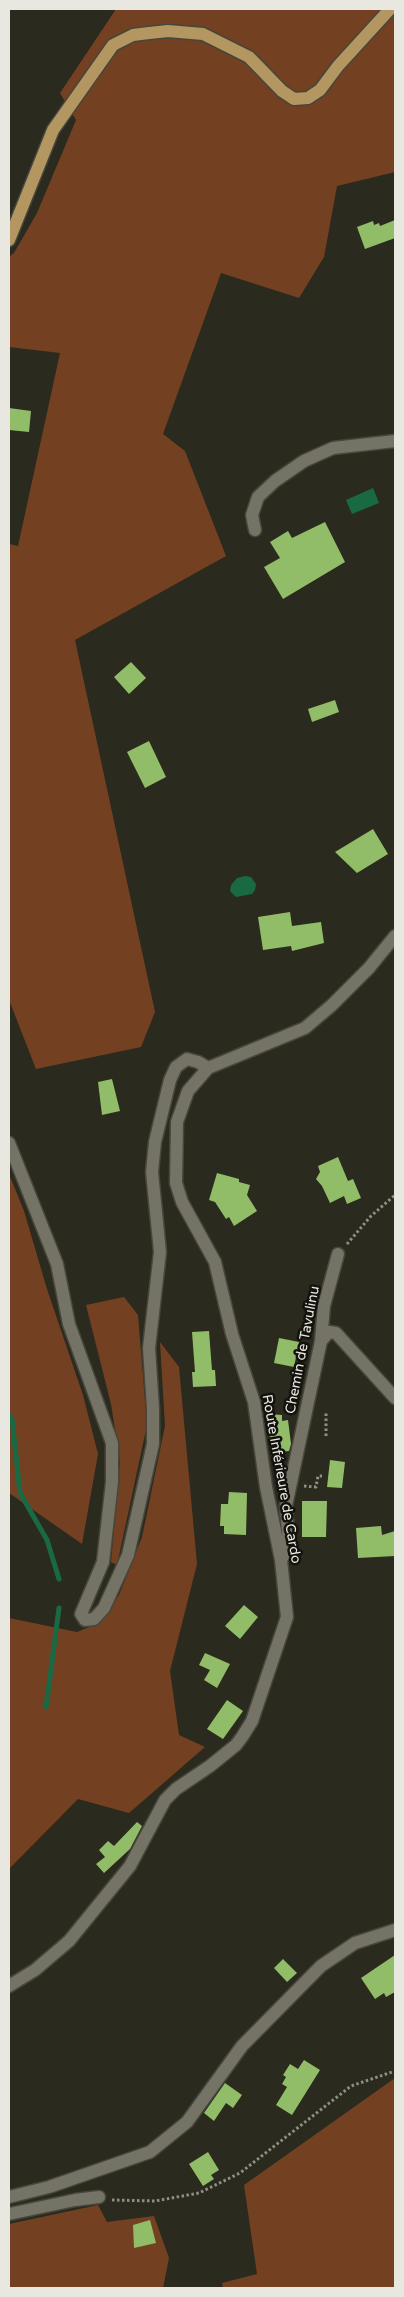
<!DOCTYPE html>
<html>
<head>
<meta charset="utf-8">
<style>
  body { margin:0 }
  #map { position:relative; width:404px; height:2297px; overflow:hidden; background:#2b2a1e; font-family:"Varela Round",sans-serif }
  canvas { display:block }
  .frame { position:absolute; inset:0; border:10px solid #e8e7e0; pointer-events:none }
</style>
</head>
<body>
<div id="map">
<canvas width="404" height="2297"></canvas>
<div class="frame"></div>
</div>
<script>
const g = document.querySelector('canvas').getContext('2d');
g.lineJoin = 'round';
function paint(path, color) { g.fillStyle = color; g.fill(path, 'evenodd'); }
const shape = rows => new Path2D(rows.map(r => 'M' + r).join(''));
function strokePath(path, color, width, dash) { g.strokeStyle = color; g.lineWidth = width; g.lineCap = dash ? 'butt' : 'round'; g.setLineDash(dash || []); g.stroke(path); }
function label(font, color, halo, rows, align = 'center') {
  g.font = font + ' "Varela Round",sans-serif'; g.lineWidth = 5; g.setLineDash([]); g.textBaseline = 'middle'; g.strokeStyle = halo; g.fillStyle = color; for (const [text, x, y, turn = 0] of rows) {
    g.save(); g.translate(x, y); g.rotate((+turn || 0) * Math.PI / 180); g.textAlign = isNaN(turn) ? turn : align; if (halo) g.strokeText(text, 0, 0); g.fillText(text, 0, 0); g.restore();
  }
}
paint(shape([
  [116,9,395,9,395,172,337,186,324,257,299,298,221,273,163,434,185,451,226,556,75,640,155,1012,141,1047,36,1069,9,1000,9,544,18,546,60,353,9,347,9,257,14,253,37,213,76,120,60,93],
  [9,1174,24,1211,47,1289,83,1395,98,1454,82,1544,9,1493],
  [124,1297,138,1315,147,1425,117,1565,111,1562,120,1461,111,1404,86,1305],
  [160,1342,179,1367,197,1564,170,1671,179,1735,205,1747,129,1813,78,1799,9,1869,9,1618,77,1632,94,1625,119,1595,142,1537,165,1426],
  [395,2078,395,2288,223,2288,222,2283,257,2274,244,2185],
  [98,2205,107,2222,154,2216,169,2258,163,2288,9,2288,9,2224]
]), '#734121');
paint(shape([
  [373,488,379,503,352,514,346,500],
  [245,876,251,877,256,884,255,890,252,894,236,897,230,891,231,885,237,878]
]), '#196a44');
strokePath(shape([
  [9,1415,12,1419,20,1493,47,1540,59,1579],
  [46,1707,59,1608]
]), '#196a44', 5);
paint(shape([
  [395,220,395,238,365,249,357,227,373,221,374,225,379,223,380,226],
  [9,408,31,411,29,432,9,430],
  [325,522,345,562,283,599,264,567,280,558,270,542,288,531,292,538],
  [131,662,146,678,129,694,114,677],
  [335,700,339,712,312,722,308,709],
  [149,741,166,777,145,788,127,752],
  [373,829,388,854,357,873,335,852],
  [290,912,292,926,321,922,324,943,292,951,291,946,263,950,258,917],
  [112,1079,120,1111,102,1115,98,1082],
  [338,1157,348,1181,353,1179,361,1198,347,1204,344,1196,330,1203,322,1186,316,1179,320,1172,318,1166],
  [217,1173,239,1179,239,1182,250,1185,247,1195,257,1211,234,1226,229,1217,226,1219,215,1202,209,1200],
  [209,1331,212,1370,215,1370,216,1386,193,1387,192,1372,195,1372,192,1332],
  [279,1338,299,1342,294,1367,274,1363],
  [268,1414,282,1415,282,1421,288,1420,291,1444,289,1451,271,1453],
  [330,1460,345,1462,342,1488,327,1487],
  [229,1492,247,1493,246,1535,224,1534,224,1526,220,1526,221,1504,228,1504],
  [302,1501,327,1501,326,1537,302,1537],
  [381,1526,382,1535,395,1531,395,1556,358,1558,356,1528],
  [244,1605,258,1617,240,1639,225,1626],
  [205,1653,230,1664,217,1688,204,1680,210,1670,199,1665],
  [227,1700,243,1711,223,1739,207,1729],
  [137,1822,142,1826,130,1849,104,1873,96,1864,105,1857,99,1850,108,1841,114,1846],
  [395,1955,395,1992,386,1997,384,1993,375,1999,361,1978],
  [283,1959,297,1973,287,1982,274,1968],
  [304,2060,320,2070,292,2115,276,2105,287,2087,282,2084,286,2077,283,2075,290,2064,298,2069],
  [225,2083,242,2095,233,2108,226,2103,214,2121,204,2113],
  [208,2152,219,2170,211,2175,214,2179,203,2186,189,2164],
  [150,2220,156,2243,134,2248,133,2225]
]), '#91bd68');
const minor = shape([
  [255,530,252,515,258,497,275,481,304,461,333,448,395,441],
  [9,1143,57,1264,69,1324,112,1443,112,1482,103,1562,81,1614,85,1620,94,1619,104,1608,128,1555,153,1444,153,1409,149,1348,160,1252,152,1172,155,1142,170,1080,176,1067,187,1059,198,1062,208,1068],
  [321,1341,329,1332,336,1333,395,1398],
  [281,1560,289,1546,286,1506,321,1341,324,1306,338,1254],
  [9,1986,35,1970,69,1941,130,1866,165,1800,176,1789,210,1766,236,1745,242,1737,252,1721,287,1617,281,1560,266,1487,254,1402,232,1334,215,1262,182,1202,176,1183,177,1122,188,1091,208,1068,305,1028,332,1005,369,968,395,936],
  [9,2197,49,2187,150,2152,187,2122,242,2046,321,1966,355,1943,395,1930],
  [9,2214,75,2200,99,2197]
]);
const major = shape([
  [9,240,53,130,113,45,133,35,149,33,168,31,203,34,249,57,282,91,294,99,308,98,320,90,338,66,390,9]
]);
strokePath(minor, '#46463c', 15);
strokePath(major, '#46463c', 15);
strokePath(shape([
  [347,1244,371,1216,395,1195],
  [326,1436,326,1413],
  [304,1486,316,1487,318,1476,322,1476],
  [112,2200,155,2201,199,2193,240,2173,351,2086,395,2071]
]), '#908f85', 3, [2.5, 2.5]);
strokePath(minor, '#747365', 12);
strokePath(major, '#b49660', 12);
label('14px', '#e8e7e0', '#13120d', [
  ["Chemin de Tavulinu",303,1350,-79],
  ["Route Inférieure de Cardo",281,1479,80]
]);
</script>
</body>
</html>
